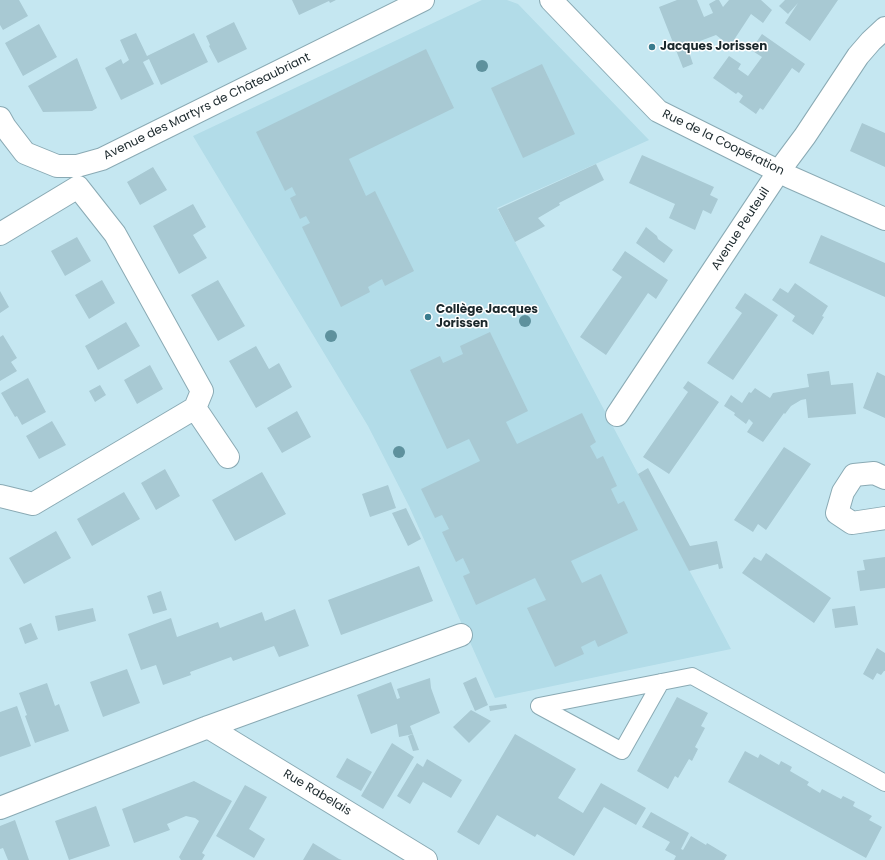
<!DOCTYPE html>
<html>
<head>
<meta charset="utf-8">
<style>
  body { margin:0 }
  canvas { display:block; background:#c5e7f1 }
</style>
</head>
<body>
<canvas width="885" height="860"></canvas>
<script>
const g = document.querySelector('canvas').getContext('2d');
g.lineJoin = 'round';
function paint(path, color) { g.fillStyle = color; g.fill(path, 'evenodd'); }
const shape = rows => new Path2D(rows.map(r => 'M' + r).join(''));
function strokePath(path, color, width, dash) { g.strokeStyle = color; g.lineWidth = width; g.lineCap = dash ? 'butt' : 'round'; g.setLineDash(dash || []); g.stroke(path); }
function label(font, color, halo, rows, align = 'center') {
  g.font = font + ' Poppins,sans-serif'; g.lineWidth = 3; g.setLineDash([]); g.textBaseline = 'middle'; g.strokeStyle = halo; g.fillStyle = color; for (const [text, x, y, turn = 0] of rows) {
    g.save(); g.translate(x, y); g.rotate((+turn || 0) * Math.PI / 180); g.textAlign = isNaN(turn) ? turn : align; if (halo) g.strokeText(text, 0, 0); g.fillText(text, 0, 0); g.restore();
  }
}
paint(shape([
  [482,0,507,0,518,4,649,140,497,208,731,649,495,698,409,506,368,426,193,136]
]), '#b2dce8');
paint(shape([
  [0,0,19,0,28,16,3,30,0,25],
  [292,0,336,0,330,3,329,1,299,15],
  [677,0,697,0,704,17,713,13,709,4,716,0,719,0,723,7,729,0,761,0,772,10,763,23,751,14,730,46,716,35,687,46,693,64,683,68,659,7],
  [785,0,838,0,810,41,785,23,798,3,788,14,779,6],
  [234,22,247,49,218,63,209,46,210,45,206,36],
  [39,24,57,57,23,76,5,43],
  [136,33,147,56,194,33,208,62,161,85,149,59,143,62,154,84,121,100,105,68,121,59,123,64,129,60,120,40],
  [762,34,805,64,799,73,792,68,763,110,760,108,756,114,739,102,743,96,738,92,736,94,713,78,729,56,741,64,738,69,748,76,762,57,751,50],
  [426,49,454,108,349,159,366,196,375,191,414,271,385,286,382,279,368,287,370,292,341,307,302,227,310,223,306,216,300,219,290,198,296,195,292,187,285,191,256,132],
  [77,58,97,108,92,111,43,112,28,86],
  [542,64,575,134,523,158,491,88],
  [862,123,885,133,885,167,850,151],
  [642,155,714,187,710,195,718,199,711,214,703,210,695,230,669,218,675,204,629,183],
  [596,164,604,180,559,203,560,205,538,218,545,226,515,242,498,209],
  [153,167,167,190,140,205,127,182],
  [193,204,206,227,193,235,207,258,179,274,153,226],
  [646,227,657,236,658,239,673,250,664,263,636,243],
  [821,235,885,263,885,297,809,263],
  [77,237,91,261,65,276,51,251],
  [625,251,668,280,656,299,648,293,606,355,580,337,622,277,612,270],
  [102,280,115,303,89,319,75,295],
  [218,280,245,326,218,341,191,295],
  [795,283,828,306,822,316,824,317,813,335,792,321,795,316,772,300,780,288,788,293],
  [0,291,9,307,0,313],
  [745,293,778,315,733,380,707,363,742,313,735,308],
  [126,322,140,346,98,370,85,346],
  [490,332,528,411,506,422,517,444,582,413,596,442,590,446,597,459,603,456,617,486,611,489,618,504,624,501,638,530,571,561,582,583,601,574,628,633,598,647,595,640,581,647,584,654,555,667,527,608,546,600,535,578,476,605,463,576,470,573,463,558,456,562,442,532,449,529,442,515,435,518,421,489,480,461,469,439,447,449,410,370,440,356,443,363,463,354,460,346],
  [3,335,17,358,11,362,17,371,0,381,0,337],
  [256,346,269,369,279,363,292,387,256,408,229,361],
  [150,365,163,389,137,404,124,380],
  [829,371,831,385,853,383,856,414,808,418,806,399,801,400,791,406,785,414,784,413,763,442,747,432,753,423,749,419,746,424,734,415,735,413,724,406,731,395,742,403,749,392,751,393,755,388,770,398,773,393,809,387,807,374],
  [877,372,885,376,885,418,863,408],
  [28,378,46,412,22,425,17,416,15,417,1,393],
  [688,381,719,402,669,474,643,457,688,392,683,388],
  [100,385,106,395,95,402,89,391],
  [297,411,311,437,282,453,267,428],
  [52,421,66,445,39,459,26,436],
  [784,447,811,464,766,530,758,524,753,532,734,520],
  [648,468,690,546,717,541,723,568,719,569,718,564,689,571,638,474],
  [165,469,180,496,156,510,141,483],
  [262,472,286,514,235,541,212,500],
  [388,485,396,508,370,517,362,494],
  [124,492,140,519,92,546,77,519],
  [406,508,421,539,408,546,392,513],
  [56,531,71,558,24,584,9,558],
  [766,553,831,598,814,623,742,573,754,557,761,561],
  [885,557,885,588,860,591,857,571,865,570,863,560],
  [419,566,433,601,341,635,328,600],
  [161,591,167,610,153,614,147,596],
  [855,606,858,625,835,628,832,609],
  [93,608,96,621,58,631,55,616],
  [295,609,309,646,279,657,274,646,233,661,231,657,190,672,191,675,163,685,156,665,141,670,128,634,171,618,177,637,218,622,220,628,262,612,265,621],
  [31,623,38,639,25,644,19,628],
  [877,648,885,653,885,671,884,671,881,675,877,673,873,680,863,674],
  [127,669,140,703,103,717,90,682],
  [476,677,488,705,475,711,463,683],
  [430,678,431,688,440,713,410,726,413,734,399,737,397,724,371,734,357,695,391,682,397,699,400,698,397,689],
  [47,683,55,706,59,704,69,731,35,743,25,716,27,715,19,693],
  [677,697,708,713,701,726,705,728,695,747,698,749,692,761,689,759,678,778,675,776,668,789,637,771],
  [506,704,507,708,490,711,489,706],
  [17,706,31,746,0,757,0,712],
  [471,710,491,721,469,743,453,727],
  [413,734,419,750,413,751,408,736],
  [515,734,576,769,558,798,583,813,601,783,646,808,636,825,604,807,574,856,537,834,535,837,497,815,479,845,457,832],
  [392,743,414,757,383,809,361,796],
  [745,751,758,758,760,754,779,765,781,761,792,767,790,771,809,782,807,785,820,793,822,789,841,799,843,796,855,802,853,806,872,816,869,820,882,827,866,858,728,782],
  [347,758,372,772,361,791,336,777],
  [427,759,462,780,451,798,423,782,410,804,397,796,417,763,423,767],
  [194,781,232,801,202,853,205,855,202,860,181,860,179,857,199,821,195,818,186,816,167,824,170,830,134,843,122,809],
  [245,785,267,797,249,829,265,839,254,858,216,836],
  [96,806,110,846,69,860,55,821],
  [651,812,689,833,681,849,683,850,691,836,706,845,707,843,727,855,724,860,674,860,676,856,665,850,670,842,642,827],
  [15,820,29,860,8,860,3,848,0,849,0,826],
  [313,843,339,859,342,860,303,860]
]), '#a8c9d3');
const service = shape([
  [661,682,622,751,539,706,692,676,885,783]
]);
const minor = shape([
  [0,118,5,127,25,153,57,166,77,166,102,159,423,0],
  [0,234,78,187],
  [195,408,228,457],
  [617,415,779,171,805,136,858,56,871,41,885,28],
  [885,478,874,473,854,475,843,492,837,513,852,523,885,518],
  [0,496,33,504,195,408,202,391,115,234,78,187],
  [208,727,426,860],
  [0,808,208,727,461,635]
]);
const tertiary = shape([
  [551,0,658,111,790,177,885,219]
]);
strokePath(service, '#8aaab4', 18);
strokePath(minor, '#8aaab4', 24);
strokePath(tertiary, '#8aaab4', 24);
strokePath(service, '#fff', 16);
strokePath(minor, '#fff', 22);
strokePath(tertiary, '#fff', 22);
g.fillStyle = '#5e919d';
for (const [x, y] of [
  [482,66],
  [525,321],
  [331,336],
  [399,452]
]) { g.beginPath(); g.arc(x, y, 6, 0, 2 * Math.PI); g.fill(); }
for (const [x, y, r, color] of [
  [652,47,4,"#397b8d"],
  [428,317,4,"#397b8d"]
]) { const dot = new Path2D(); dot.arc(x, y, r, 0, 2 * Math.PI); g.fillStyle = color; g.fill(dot); strokePath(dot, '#fff', 1.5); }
label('bold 12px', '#1b282c', '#fff', [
  ["Jacques Jorissen",660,47],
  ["Collège Jacques",436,310],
  ["Jorissen",436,324]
], 'left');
label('12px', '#1b282c', '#fff', [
  ["Avenue des Martyrs de Châteaubriant",207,107,-26],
  ["Rue de la Coopération",723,143,26],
  ["Avenue Peuteuil",741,229,-57],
  ["Rue Rabelais",317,793,31]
]);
</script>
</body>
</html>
